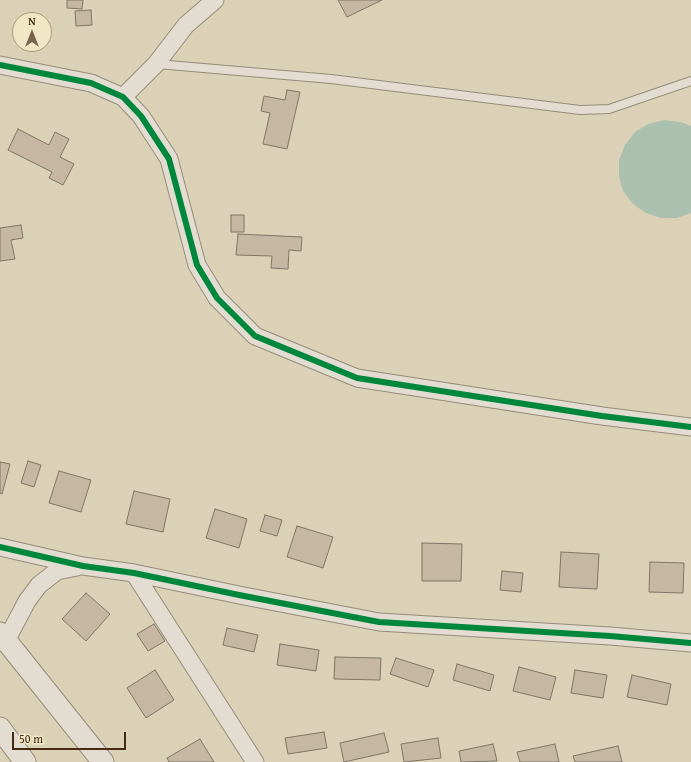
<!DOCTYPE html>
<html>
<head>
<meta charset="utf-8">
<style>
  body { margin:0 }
  #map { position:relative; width:691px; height:762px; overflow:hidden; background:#dad1b7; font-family:"Gentium Book Plus",serif }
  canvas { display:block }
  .north { position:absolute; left:12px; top:12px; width:40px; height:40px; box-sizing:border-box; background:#f1e6c6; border:1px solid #ac9b7e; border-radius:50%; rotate:0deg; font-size:11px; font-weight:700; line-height:16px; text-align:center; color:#442a12 }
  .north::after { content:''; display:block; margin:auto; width:14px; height:18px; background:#78644c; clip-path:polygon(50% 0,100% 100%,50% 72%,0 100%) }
  .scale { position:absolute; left:12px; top:732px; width:114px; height:18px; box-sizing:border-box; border:2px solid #442a12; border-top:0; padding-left:5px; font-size:12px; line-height:14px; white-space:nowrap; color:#442a12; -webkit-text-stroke:3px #f1e6c6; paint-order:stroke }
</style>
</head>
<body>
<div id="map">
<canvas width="691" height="762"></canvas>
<div class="north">N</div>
<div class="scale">50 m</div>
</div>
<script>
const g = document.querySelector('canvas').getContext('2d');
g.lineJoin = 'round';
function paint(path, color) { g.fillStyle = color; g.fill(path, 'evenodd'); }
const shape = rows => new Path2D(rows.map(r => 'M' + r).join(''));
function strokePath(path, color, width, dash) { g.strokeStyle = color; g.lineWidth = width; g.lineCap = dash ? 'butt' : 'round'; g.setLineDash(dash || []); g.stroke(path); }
paint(shape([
  [664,120,681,122,691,126,691,213,677,218,661,218,646,213,633,204,623,191,619,176,619,160,625,145,635,132,648,124]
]), '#acc0b0');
const building = shape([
  [67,0,83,0,82,9,67,8,67,0],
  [338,0,382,0,347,17,338,0],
  [91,10,92,25,76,26,75,11,91,10],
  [287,90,300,92,287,149,263,144,270,113,261,111,264,96,285,100,287,90],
  [18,129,49,145,55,132,69,139,60,157,74,164,63,185,49,178,52,172,8,150,18,129],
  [231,215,244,215,244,232,231,232,231,215],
  [21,225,23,238,11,240,15,259,0,261,0,228,21,225],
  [238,234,302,237,301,251,289,250,288,269,271,268,272,256,236,255,238,234],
  [28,461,41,465,34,487,21,483,28,461],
  [0,462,10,464,2,494,0,493,0,462],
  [59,471,91,480,81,512,49,503,59,471],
  [134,491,170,499,163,532,126,524,134,491],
  [215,509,247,519,239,548,206,538,215,509],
  [265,515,282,520,277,536,260,531,265,515],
  [297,526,333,537,323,568,287,557,297,526],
  [422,543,462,544,461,581,422,581,422,543],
  [561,552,599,554,597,589,559,587,561,552],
  [650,562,684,563,683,593,649,592,650,562],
  [502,571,523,573,521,592,500,590,502,571],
  [86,593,110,614,86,641,62,619,86,593],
  [154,624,165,641,148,651,137,634,154,624],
  [227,628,258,635,254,652,223,645,227,628],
  [280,644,319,650,316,671,277,665,280,644],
  [335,657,381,658,380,680,334,679,335,657],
  [396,658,434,670,428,687,390,674,396,658],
  [457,664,494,675,490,691,453,680,457,664],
  [519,667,556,677,550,700,513,691,519,667],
  [155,670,174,700,146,718,127,688,155,670],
  [575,670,607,675,603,698,571,693,575,670],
  [632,675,671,684,667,705,627,697,632,675],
  [324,732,327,748,288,754,285,738,324,732],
  [384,733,389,752,344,762,340,743,384,733],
  [438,738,441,758,404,762,401,744,438,738],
  [200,739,214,762,169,762,167,758,200,739],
  [493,744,497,761,461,762,459,751,493,744],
  [555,744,559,762,520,762,517,752,555,744],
  [618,746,622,762,575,762,573,756,618,746]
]);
paint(building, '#c5b7a2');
strokePath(building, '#7f7665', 1);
const service = shape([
  [157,64,331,79,580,110,609,109,691,81]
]);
const minor = shape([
  [0,65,91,83,123,97,141,116,169,159,197,265,217,298,255,336,357,378,602,416,691,427],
  [123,97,156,64,186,25,215,0],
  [0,547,83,566,134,573,239,595,379,622,610,636,691,643],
  [134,573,255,762],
  [7,639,27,601,39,585,57,571,77,567]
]);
const tertiary = shape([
  [0,633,103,762],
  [0,728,25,762]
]);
strokePath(service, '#958c7a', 10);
strokePath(minor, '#958c7a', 19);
strokePath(tertiary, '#958c7a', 23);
strokePath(service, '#e2ddd0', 8);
strokePath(minor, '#e2ddd0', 17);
strokePath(tertiary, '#e2ddd0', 21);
strokePath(shape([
  [0,65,91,83,123,97,141,116,169,159,197,265,217,298,255,336,357,378,602,416,691,427],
  [0,547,83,566,134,573,239,595,379,622,610,636,691,643]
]), '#00873e', 6);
</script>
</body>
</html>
